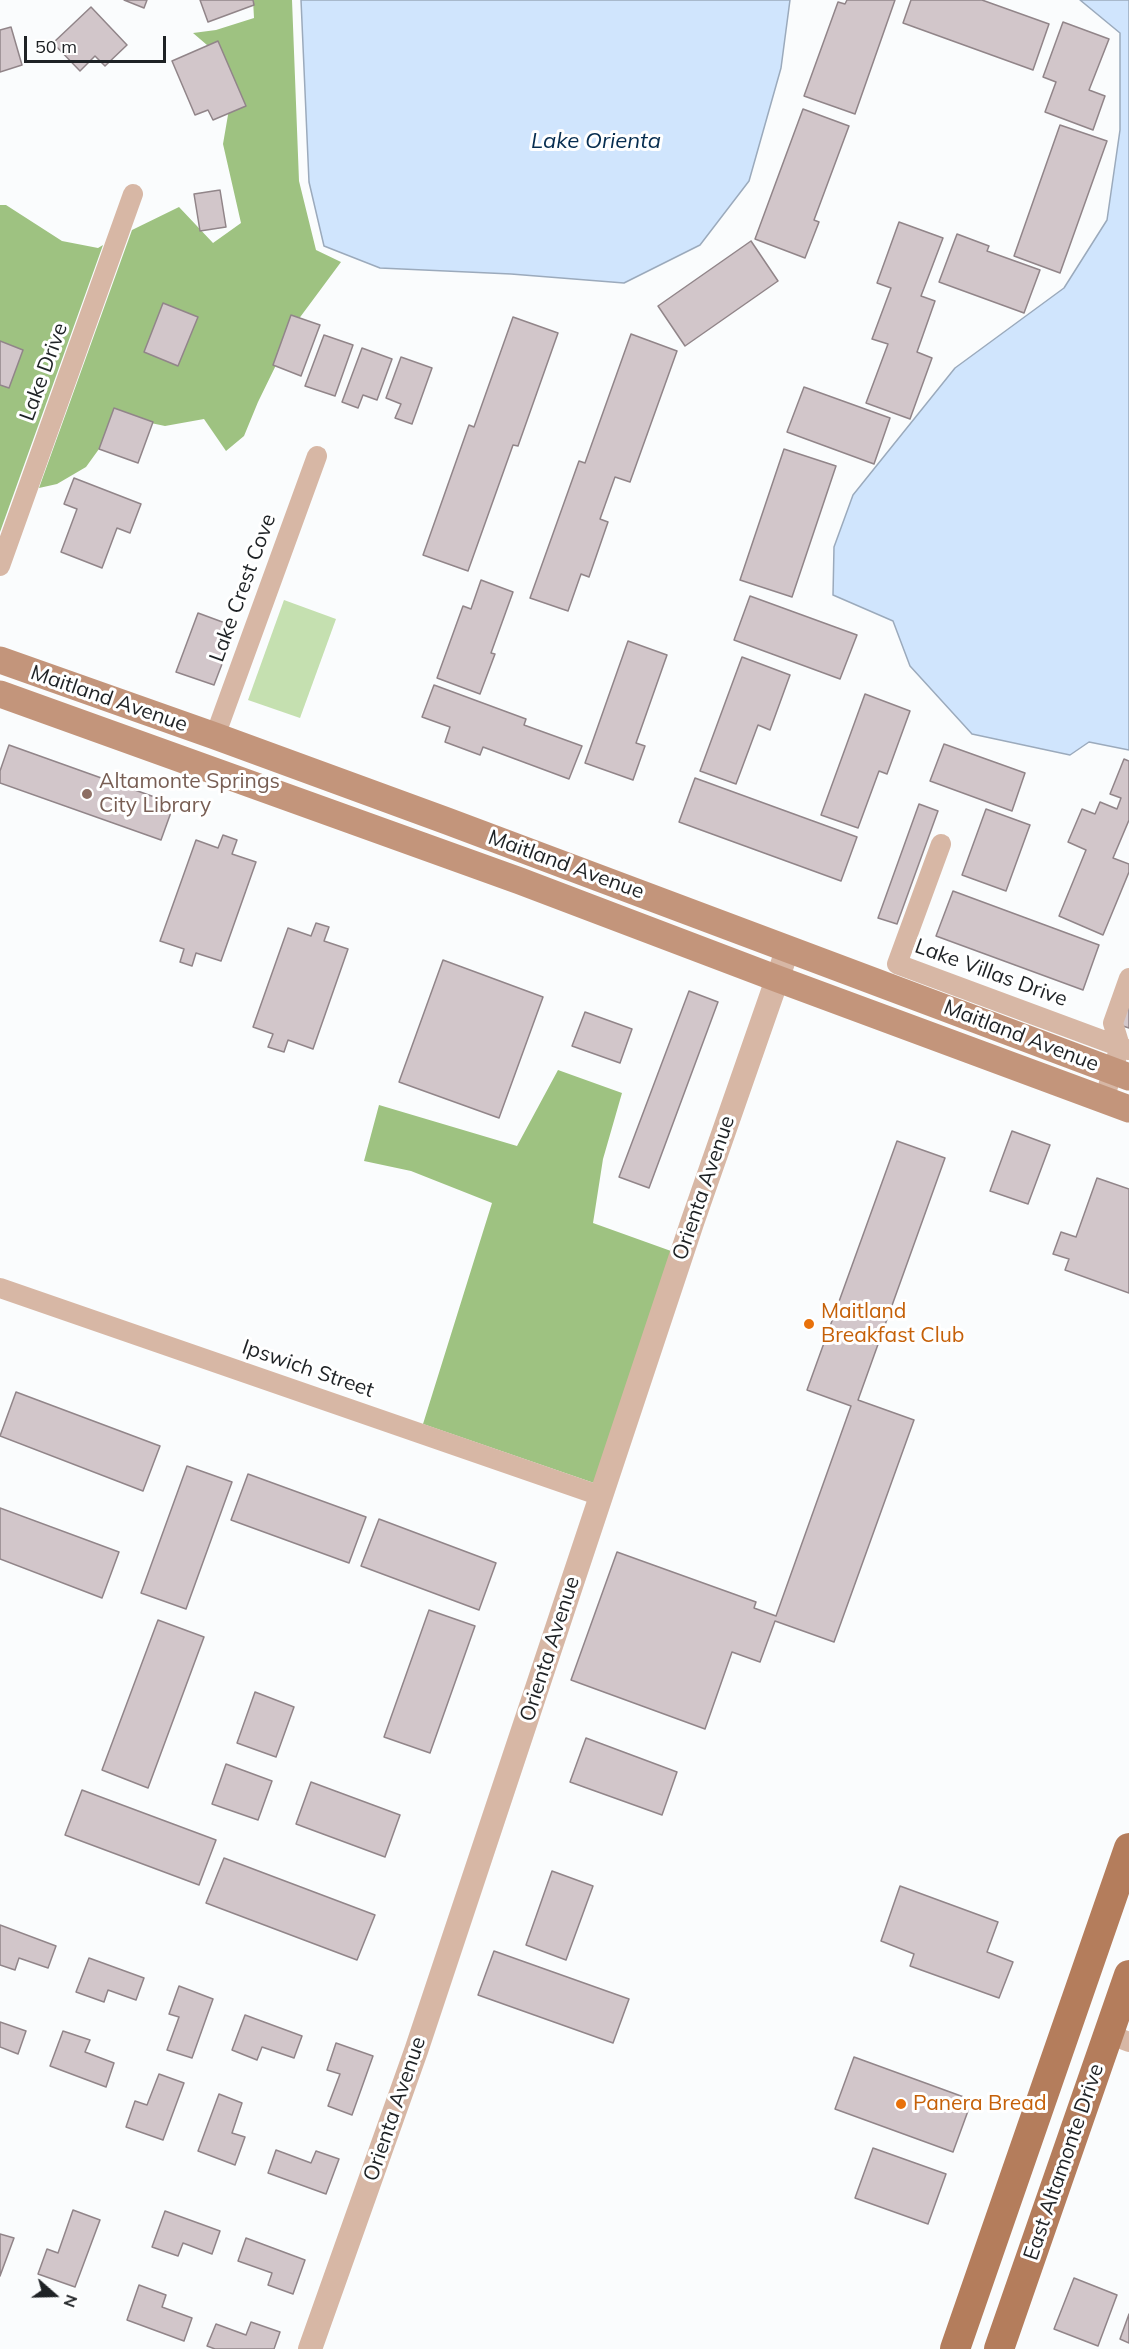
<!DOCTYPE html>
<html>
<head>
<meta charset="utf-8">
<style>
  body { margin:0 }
  #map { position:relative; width:1129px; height:2349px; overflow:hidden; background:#fafcfd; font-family:Mulish,sans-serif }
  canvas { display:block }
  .north { position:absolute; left:24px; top:2265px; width:60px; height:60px; -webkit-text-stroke:4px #fff; paint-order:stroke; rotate:110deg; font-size:16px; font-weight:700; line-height:24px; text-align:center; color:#1e2225 }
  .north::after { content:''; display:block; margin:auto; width:21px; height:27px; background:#1e2225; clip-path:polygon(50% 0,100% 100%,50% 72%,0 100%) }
  .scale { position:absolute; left:24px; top:36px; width:142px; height:27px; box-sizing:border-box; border:3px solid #1e2225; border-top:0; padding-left:8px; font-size:18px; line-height:21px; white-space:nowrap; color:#1e2225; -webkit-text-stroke:4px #fff; paint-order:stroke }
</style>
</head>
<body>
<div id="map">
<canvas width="1129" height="2349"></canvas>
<div class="north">N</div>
<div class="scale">50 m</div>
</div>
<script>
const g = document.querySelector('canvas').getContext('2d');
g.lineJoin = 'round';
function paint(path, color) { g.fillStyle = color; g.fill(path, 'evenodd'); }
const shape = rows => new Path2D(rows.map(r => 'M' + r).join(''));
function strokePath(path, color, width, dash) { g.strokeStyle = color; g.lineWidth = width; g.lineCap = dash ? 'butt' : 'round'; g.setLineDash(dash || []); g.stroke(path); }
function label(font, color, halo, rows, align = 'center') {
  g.font = font + ' Mulish,sans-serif'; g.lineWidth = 6; g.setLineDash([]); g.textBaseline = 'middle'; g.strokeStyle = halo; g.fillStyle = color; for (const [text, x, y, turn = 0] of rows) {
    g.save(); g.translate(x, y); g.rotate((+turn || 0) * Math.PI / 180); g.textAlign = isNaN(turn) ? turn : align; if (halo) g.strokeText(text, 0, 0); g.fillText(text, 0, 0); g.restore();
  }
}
paint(shape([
  [284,600,336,619,300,718,248,700]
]), '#c5e0b0');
paint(shape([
  [253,0,292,0,299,181,316,250,341,262,298,320,258,402,244,436,226,451,204,419,165,426,146,422,125,425,99,449,86,467,57,484,39,488,132,230,179,207,213,243,241,223,223,144,234,80,214,51,193,33,216,30,254,18],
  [0,205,6,205,62,241,98,248,103,245,0,532],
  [558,1070,622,1093,603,1159,593,1223,671,1251,594,1483,423,1424,492,1203,411,1171,364,1161,379,1105,517,1146]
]), '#9ec281');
const water = shape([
  [301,0,790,0,781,68,749,181,700,245,624,283,511,274,380,268,324,246,309,182,301,0],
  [1080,0,1129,0,1129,750,1089,742,1070,755,972,734,910,666,893,621,833,595,834,547,853,495,955,368,1064,288,1107,220,1120,130,1120,33,1080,0]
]);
paint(water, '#d0e5fd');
strokePath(water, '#9baabc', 1.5);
const building = shape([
  [124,0,147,0,144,8,124,0],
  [200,0,253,0,254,5,208,22,200,0],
  [847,0,895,0,855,114,804,96,838,2,845,4,847,0],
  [911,0,982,0,1049,24,1033,70,903,23,911,0],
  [91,7,127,45,105,66,95,56,80,71,53,43,91,7],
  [1063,22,1109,39,1089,90,1105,96,1093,130,1045,112,1056,82,1043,77,1063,22],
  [11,27,22,65,0,72,0,30,11,27],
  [218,41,246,106,213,120,208,110,195,115,172,61,218,41],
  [803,109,849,126,814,220,819,222,805,258,755,239,803,109],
  [1060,125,1107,141,1060,273,1014,256,1060,125],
  [220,190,226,227,200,231,194,194,220,190],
  [899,222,943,238,921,296,935,301,917,352,932,358,910,419,866,403,888,344,872,339,891,288,877,283,899,222],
  [957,234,989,246,987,251,1040,270,1024,313,939,282,957,234],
  [751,241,778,281,685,346,658,306,751,241],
  [163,303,198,317,178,366,144,352,163,303],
  [291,315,320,325,301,376,273,365,291,315],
  [513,317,558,333,518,446,513,445,468,571,423,555,469,425,474,427,513,317],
  [631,334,677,351,630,482,615,477,600,519,608,522,589,577,581,574,568,611,530,598,579,461,585,463,631,334],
  [324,335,353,345,335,396,305,386,324,335],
  [0,341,23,350,9,388,0,385,0,341],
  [362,348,392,359,377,400,363,395,358,408,342,402,362,348],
  [401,357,432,368,412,424,395,418,401,404,386,398,401,357],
  [804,387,890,418,874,464,787,432,804,387],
  [114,408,153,422,138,463,99,449,114,408],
  [784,449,836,466,792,597,740,580,784,449],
  [74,478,141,504,130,533,117,528,102,568,61,552,77,509,64,504,74,478],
  [481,580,513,592,491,653,495,654,480,694,437,678,463,606,471,609,481,580],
  [750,596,857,635,840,679,734,640,750,596],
  [198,613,236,627,214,685,176,672,198,613],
  [628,641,667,655,636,743,645,746,633,780,585,763,628,641],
  [742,657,790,675,770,730,758,725,736,784,700,771,742,657],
  [434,685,526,719,524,725,582,746,569,779,483,747,480,755,445,742,450,727,422,717,434,685],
  [865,694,910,711,887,774,879,771,858,828,821,815,865,694],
  [944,744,1025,773,1012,811,930,781,944,744],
  [9,745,174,804,161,840,0,783,0,771,9,745],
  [1124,759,1129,761,1129,820,1113,858,1129,864,1129,872,1103,935,1059,916,1086,850,1068,842,1082,809,1095,814,1100,802,1117,809,1121,798,1110,794,1124,759],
  [695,778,857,837,841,881,679,822,695,778],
  [919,804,938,811,897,924,878,918,919,804],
  [986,809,1030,825,1006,891,962,875,986,809],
  [223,835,237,840,232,854,256,862,221,961,196,953,192,966,180,962,184,949,160,941,196,840,218,848,223,835],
  [953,891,1099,945,1083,990,936,936,953,891],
  [316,923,329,927,324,941,348,949,313,1049,288,1040,284,1052,268,1047,273,1034,253,1027,288,928,311,936,316,923],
  [443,960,543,997,499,1118,399,1082,443,960],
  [1129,990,1129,1028,1117,1024,1129,990],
  [689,991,718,1002,649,1188,619,1177,689,991],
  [585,1012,632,1029,620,1063,572,1046,585,1012],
  [1012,1131,1050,1145,1028,1204,990,1191,1012,1131],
  [897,1141,945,1158,858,1400,914,1420,834,1642,775,1621,760,1662,732,1652,705,1729,571,1680,617,1552,756,1602,754,1608,776,1616,851,1406,807,1390,897,1141],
  [1097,1178,1129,1189,1129,1293,1065,1270,1069,1259,1053,1254,1061,1232,1076,1237,1097,1178],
  [16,1392,160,1446,143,1491,0,1436,16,1392],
  [187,1466,232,1482,186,1609,141,1593,187,1466],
  [248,1474,366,1517,349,1563,231,1520,248,1474],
  [0,1508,119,1552,102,1598,0,1559,0,1508],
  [379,1519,496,1563,479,1610,361,1566,379,1519],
  [429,1610,475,1626,430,1753,384,1737,429,1610],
  [158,1620,204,1637,148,1788,102,1770,158,1620],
  [255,1692,294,1707,276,1757,237,1743,255,1692],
  [586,1738,677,1772,662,1815,570,1782,586,1738],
  [226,1764,272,1781,258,1820,212,1804,226,1764],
  [311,1782,400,1815,385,1857,296,1824,311,1782],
  [82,1790,216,1840,199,1885,65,1835,82,1790],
  [224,1858,375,1915,357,1960,206,1903,224,1858],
  [552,1871,593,1886,566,1960,526,1945,552,1871],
  [900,1886,998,1922,987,1952,1013,1962,999,1998,910,1966,914,1954,881,1941,900,1886],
  [0,1925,56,1946,48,1968,19,1958,15,1970,0,1965,0,1925],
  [494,1951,629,1999,613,2043,478,1995,494,1951],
  [89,1958,144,1978,136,2000,108,1990,104,2002,76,1992,89,1958],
  [179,1986,213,1999,192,2058,167,2050,179,2017,169,2014,179,1986],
  [245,2015,302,2036,294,2058,262,2047,257,2060,232,2050,245,2015],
  [0,2022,26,2031,18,2054,0,2047,0,2022],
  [63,2031,90,2040,85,2052,114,2063,106,2087,50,2066,63,2031],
  [336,2043,373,2056,352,2115,328,2106,340,2074,327,2070,336,2043],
  [854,2057,972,2100,953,2152,835,2109,854,2057],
  [159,2074,184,2083,163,2140,126,2127,135,2101,147,2105,159,2074],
  [219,2094,242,2103,232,2133,245,2137,235,2165,198,2151,219,2094],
  [873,2148,946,2174,928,2224,855,2198,873,2148],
  [276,2150,311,2163,316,2151,339,2159,326,2194,268,2173,276,2150],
  [73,2210,100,2220,75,2287,38,2274,47,2249,58,2253,73,2210],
  [165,2211,220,2231,212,2254,183,2243,178,2256,152,2247,165,2211],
  [0,2234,14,2238,0,2276,0,2234],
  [246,2238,305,2260,293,2294,268,2285,272,2273,238,2261,246,2238],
  [1074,2278,1117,2295,1098,2346,1054,2329,1074,2278],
  [139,2285,166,2295,162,2307,192,2318,184,2341,127,2320,139,2285],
  [1129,2314,1129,2343,1120,2339,1129,2314],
  [251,2322,280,2332,274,2349,215,2349,207,2346,216,2324,246,2335,251,2322]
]);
paint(building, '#d2c6ca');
strokePath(building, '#918589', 1.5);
strokePath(shape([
  [0,566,133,194],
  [215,736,317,456],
  [941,844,897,964,1129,1050],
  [1104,1100,1120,1046,1113,1023,1129,978],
  [0,1288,601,1496],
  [1108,2034,1129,2042]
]), '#d7b7a5', 20);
strokePath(shape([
  [310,2349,416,2051,692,1223,788,948]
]), '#d7b7a5', 24);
strokePath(shape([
  [0,660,215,736,447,821,1129,1077],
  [0,694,520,881,778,979,1129,1109]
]), '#c3957b', 27);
strokePath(shape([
  [955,2349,1129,1848],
  [999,2349,1129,1975]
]), '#b47d5c', 30);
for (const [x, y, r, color] of [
  [87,794,6,"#8d6e63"],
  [809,1324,6,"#e8710a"],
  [901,2104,6,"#e8710a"]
]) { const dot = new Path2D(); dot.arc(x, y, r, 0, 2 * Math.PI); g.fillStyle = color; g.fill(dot); strokePath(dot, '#fff', 2); }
label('21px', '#1e2225', '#fff', [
  ["Lake Drive",44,372,-70],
  ["Lake Crest Cove",243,588,-70],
  ["Maitland Avenue",109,699,19],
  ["Maitland Avenue",566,865,20],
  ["Lake Villas Drive",991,973,20],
  ["Maitland Avenue",1021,1036,21],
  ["Orienta Avenue",704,1188,-71],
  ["Ipswich Street",308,1369,19],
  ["Orienta Avenue",550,1649,-72],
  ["Orienta Avenue",395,2109,-71],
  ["East Altamonte Drive",1064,2162,-71]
]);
label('21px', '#785e54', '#fff', [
  ["Altamonte Springs",99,782],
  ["City Library",99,806]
], 'left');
label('21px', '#c56008', '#fff', [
  ["Maitland",821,1312],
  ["Breakfast Club",821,1336],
  ["Panera Bread",913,2104]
], 'left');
label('italic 22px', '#062d50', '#fff', [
  ["Lake Orienta",596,141]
]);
</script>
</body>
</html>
